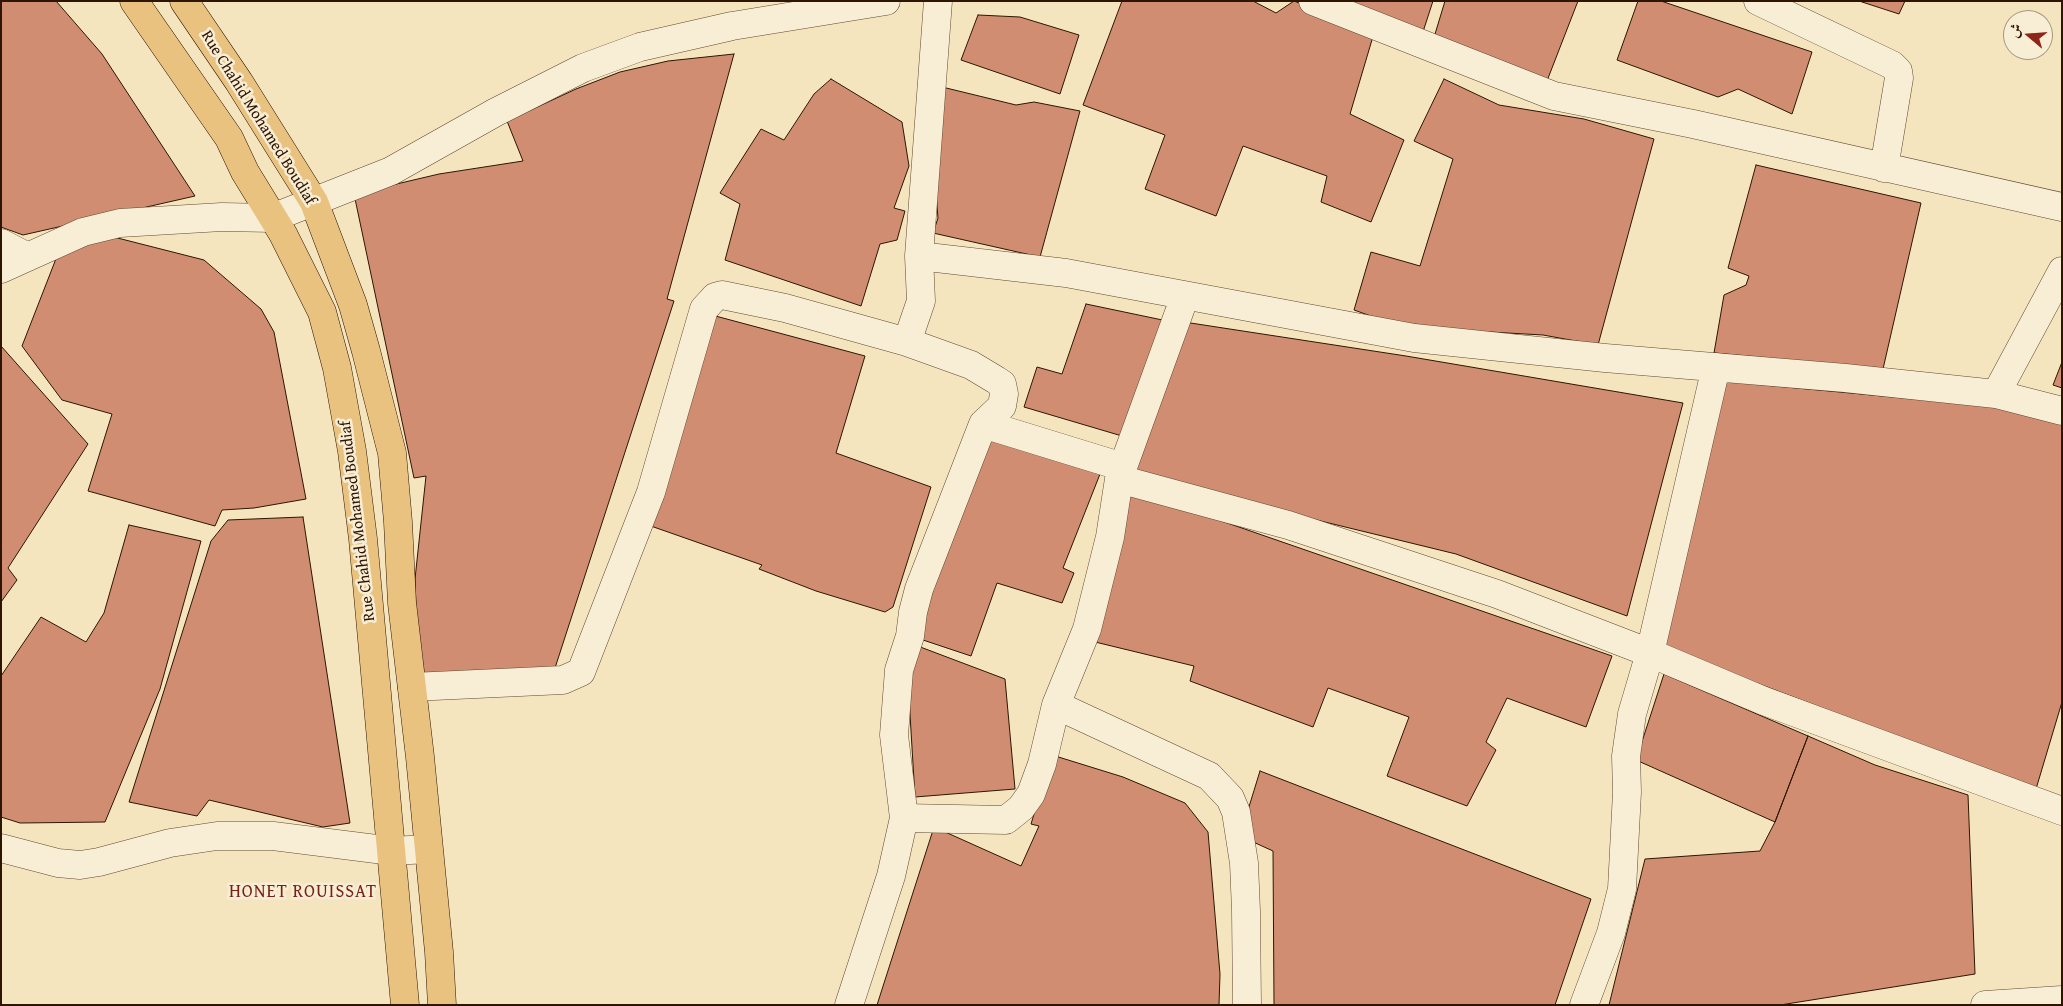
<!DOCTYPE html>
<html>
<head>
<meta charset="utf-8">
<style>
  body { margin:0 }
  #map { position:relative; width:2063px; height:1006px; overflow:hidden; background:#f5e5bf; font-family:"Gentium Book Plus",Amiri,serif }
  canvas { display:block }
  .frame { position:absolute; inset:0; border:2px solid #2d1501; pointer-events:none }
  .north { position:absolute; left:2003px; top:10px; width:50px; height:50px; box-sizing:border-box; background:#f8eed5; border:1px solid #a79780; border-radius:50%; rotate:288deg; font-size:14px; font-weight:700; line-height:20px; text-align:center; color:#2d1501 }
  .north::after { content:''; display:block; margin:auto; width:18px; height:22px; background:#8f2418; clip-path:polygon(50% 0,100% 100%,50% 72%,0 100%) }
</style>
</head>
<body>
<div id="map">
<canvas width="2063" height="1006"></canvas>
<div class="frame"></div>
<div class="north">ش</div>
</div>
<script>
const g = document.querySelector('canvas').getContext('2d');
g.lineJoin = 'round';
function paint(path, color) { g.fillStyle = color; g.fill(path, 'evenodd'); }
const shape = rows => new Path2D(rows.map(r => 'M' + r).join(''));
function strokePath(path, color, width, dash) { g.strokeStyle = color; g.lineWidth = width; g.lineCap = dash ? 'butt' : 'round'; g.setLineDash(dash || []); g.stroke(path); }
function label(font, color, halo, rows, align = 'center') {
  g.font = font + ' "Gentium Book Plus",serif'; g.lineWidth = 5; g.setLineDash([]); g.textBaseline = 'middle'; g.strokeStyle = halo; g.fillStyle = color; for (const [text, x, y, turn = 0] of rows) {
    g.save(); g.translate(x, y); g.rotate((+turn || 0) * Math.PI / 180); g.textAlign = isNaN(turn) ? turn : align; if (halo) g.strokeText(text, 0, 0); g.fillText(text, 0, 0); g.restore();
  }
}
const building = shape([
  [1,1,56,1,102,54,195,196,23,235,1,227,1,1],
  [1122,1,1253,1,1276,13,1294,1,1374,33,1350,114,1404,140,1371,222,1321,202,1327,176,1243,146,1216,216,1145,189,1165,135,1083,105,1122,1],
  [1331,1,1433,1,1420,41,1331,1],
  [1445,1,1578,1,1545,86,1432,44,1445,1],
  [1638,1,1661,1,1812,52,1792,114,1738,89,1718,97,1617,60,1638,1],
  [1859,1,1905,1,1899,14,1859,1],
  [978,15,1020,17,1079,35,1060,94,961,60,978,15],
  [734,54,667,299,674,301,555,668,418,676,415,579,426,476,414,478,354,194,439,174,523,161,507,121,576,89,620,72,668,61,734,54],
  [831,79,902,122,909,166,894,208,905,211,897,240,880,244,861,306,725,260,740,204,720,193,761,129,784,140,814,94,831,79],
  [1444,79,1499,105,1584,119,1654,139,1598,345,1543,335,1402,327,1354,310,1371,252,1420,266,1453,159,1414,141,1444,79],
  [938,86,1016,105,1034,102,1080,111,1040,257,933,233,938,218,934,171,938,86],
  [1756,165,1921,203,1883,369,1714,353,1724,295,1746,285,1749,276,1728,268,1756,165],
  [94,232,204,260,261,309,274,332,306,499,254,508,222,510,215,526,88,491,112,414,62,400,22,346,59,251,94,232],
  [1086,304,1172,322,1122,436,1024,407,1037,367,1062,374,1086,304],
  [708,314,865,356,836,453,931,487,893,607,885,612,816,591,759,569,762,565,648,525,708,314],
  [1184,322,1406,356,1683,403,1627,616,1456,554,1128,474,1184,322],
  [1,346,88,444,8,568,17,580,1,602,1,346],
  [2062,362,2062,388,2053,385,2062,362],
  [1722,376,1754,384,2011,408,2062,425,2062,702,2036,789,1656,645,1722,376],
  [988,434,1102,469,1063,568,1074,573,1062,603,997,583,971,656,914,637,988,434],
  [1126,488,1612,656,1586,727,1507,698,1486,742,1496,750,1467,806,1387,776,1409,717,1328,688,1313,727,1190,681,1194,666,1091,641,1126,488],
  [303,517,350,823,323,827,209,800,197,816,129,802,211,541,228,520,303,517],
  [129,525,201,541,160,689,105,822,20,823,1,817,1,676,41,617,86,642,104,613,129,525],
  [915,645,1005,679,1015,789,915,797,907,665,915,645],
  [1664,674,1808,736,1775,822,1636,760,1664,674],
  [1808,736,1875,765,1968,795,1975,974,1780,1005,1609,1005,1645,859,1760,851,1775,822,1808,736],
  [1052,755,1123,777,1185,803,1208,832,1220,974,1219,1005,877,1005,934,827,1021,866,1039,826,1031,824,1052,755],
  [1260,771,1591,899,1555,1005,1274,1005,1273,851,1240,836,1260,771]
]);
paint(building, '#d08d72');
strokePath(building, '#2d1501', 1);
const minor = shape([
  [1313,1,1554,96,1693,124,2062,207],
  [1758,1,1892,65,1898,71,1899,78,1884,168],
  [1,243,28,257],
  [919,256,1066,273,1414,338,1605,358,1845,378,1996,394,2062,411],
  [1,269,83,232,120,223,222,217,272,218,391,171,496,112,583,68,640,47,732,26,886,1],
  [1996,394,2062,271],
  [983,424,1123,467,1119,479,1288,525,1497,594,1650,653,1764,701,2062,811],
  [1123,467,1185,296],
  [412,687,563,680,581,672,651,492,704,309,715,297,722,295,785,308,907,342],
  [1056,705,1209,776,1230,798,1236,812,1244,863,1246,911,1247,1005],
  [904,818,1006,820,1021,808,1031,794,1042,764,1056,705,1087,629,1110,537,1119,479],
  [1,848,58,863,80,865,99,862,170,843,217,836,273,836,392,851,428,849],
  [849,1005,891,876,904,818,894,735,899,670,910,636,913,612,919,589,983,424,1002,406,1004,394,1002,384,996,380,971,365,907,342,921,301,919,256,938,1],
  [1584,1005,1611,933,1622,889,1627,792,1626,756,1632,714,1650,653,1716,367],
  [1985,1005,2062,1000]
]);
const major = shape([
  [134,1,229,138,245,172,283,234,322,312,337,368,352,451,363,539,405,1005],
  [184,1,239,82,314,202,353,305,366,351,392,453,398,522,402,603,420,757,439,952,442,1005]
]);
strokePath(minor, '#5f4930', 29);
strokePath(major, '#2d1501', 29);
strokePath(minor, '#f8eed5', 28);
strokePath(major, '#eac280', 28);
label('16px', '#2d1501', '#f8eed5', [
  ["Rue Chahid Mohamed Boudiaf",258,118,58],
  ["Rue Chahid Mohamed Boudiaf",358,521,-97]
]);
g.letterSpacing = '1px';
label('18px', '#7a1f14', '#f8eed5', [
  ["HONET ROUISSAT",303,892]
]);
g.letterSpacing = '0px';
</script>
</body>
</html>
